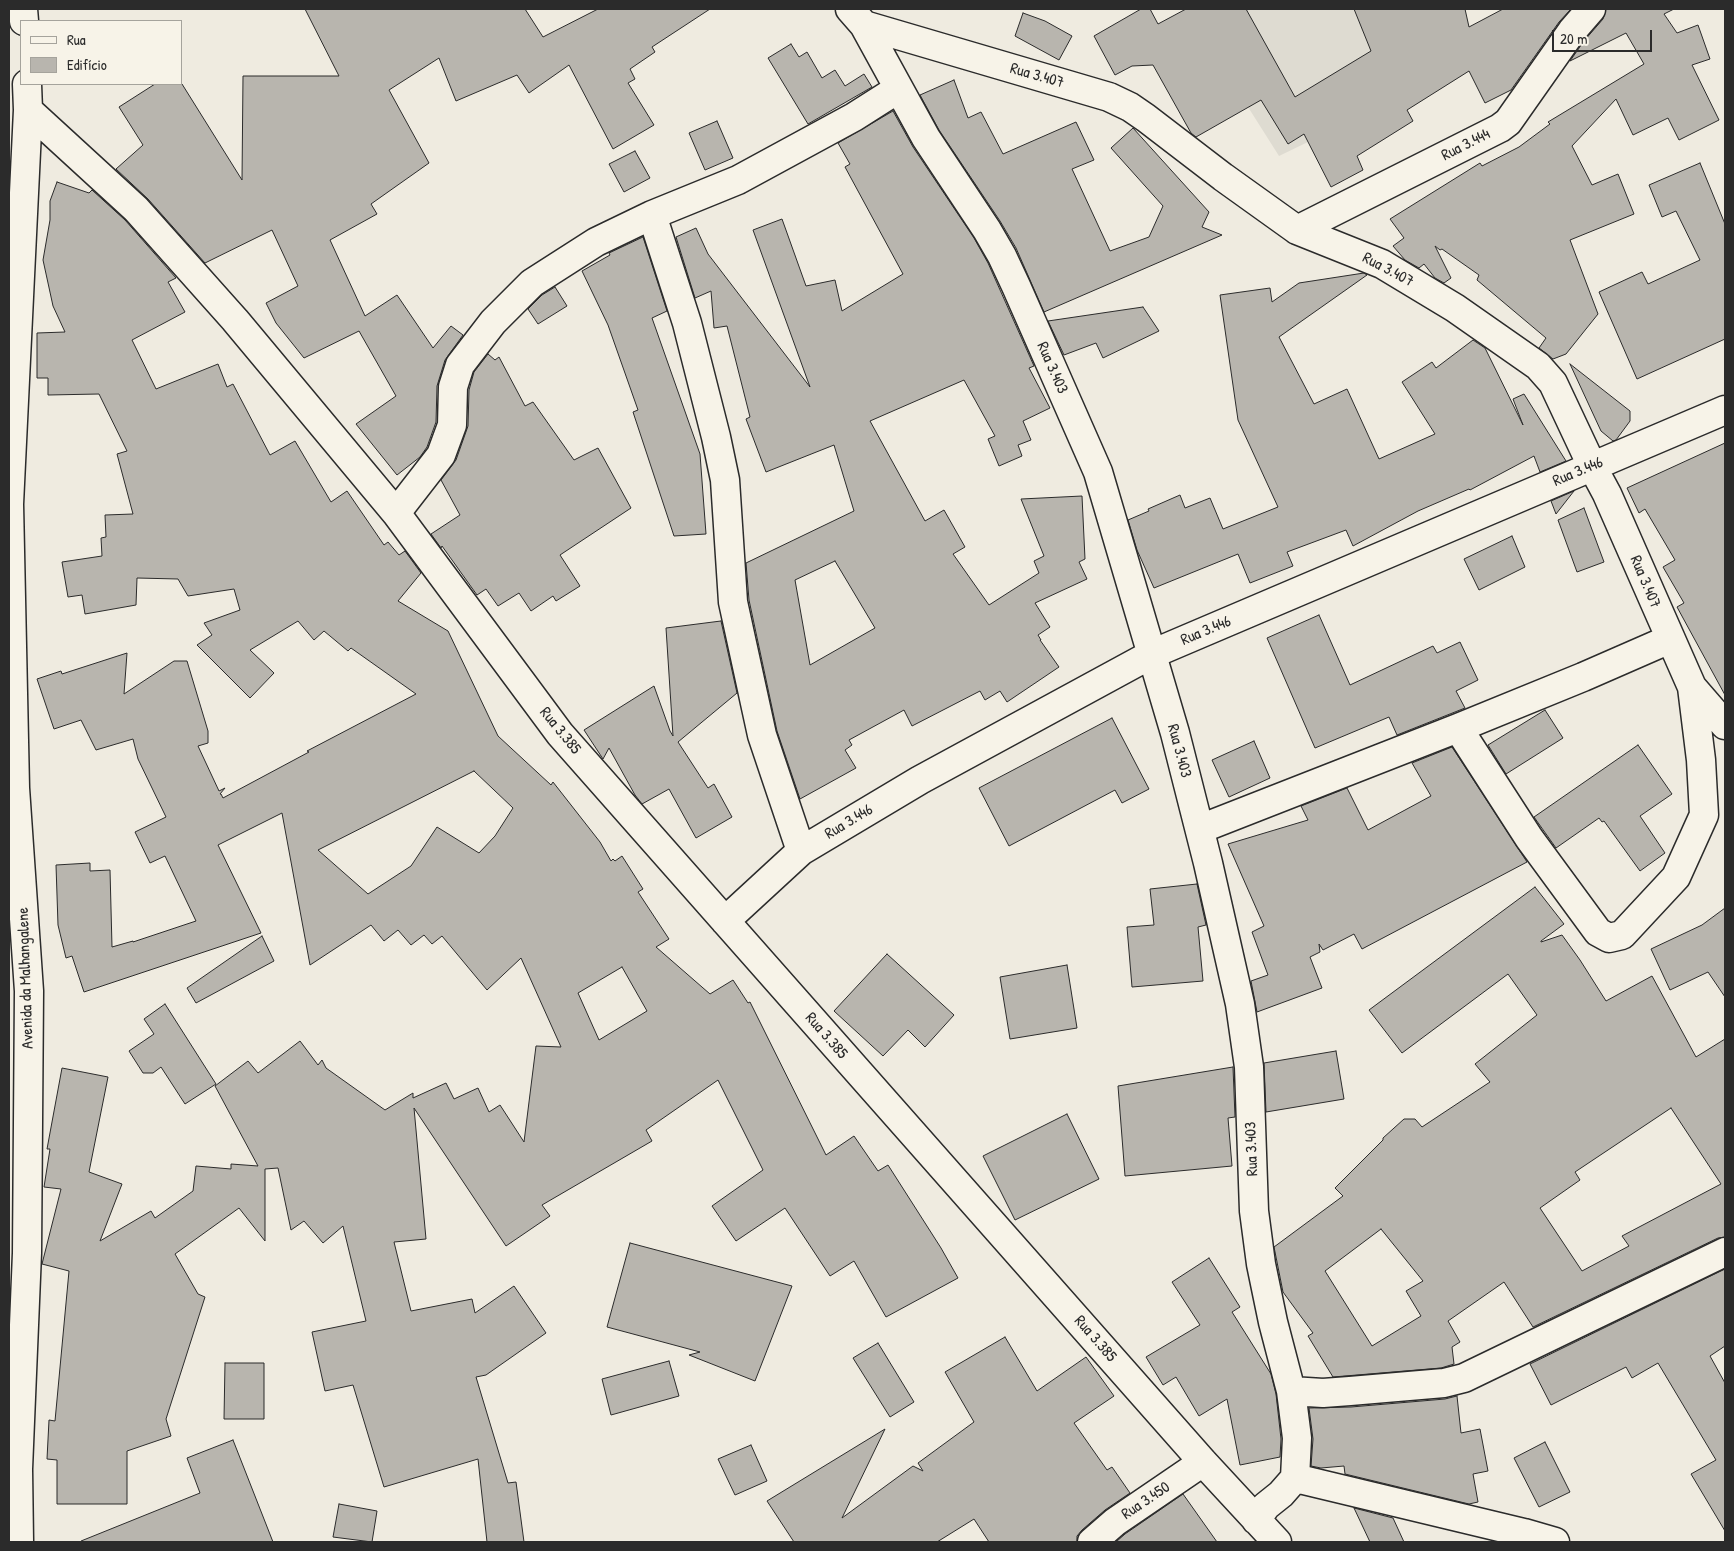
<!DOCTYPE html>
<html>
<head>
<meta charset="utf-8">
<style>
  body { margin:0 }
  #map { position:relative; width:1734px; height:1551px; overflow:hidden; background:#efebe0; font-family:"Patrick Hand",sans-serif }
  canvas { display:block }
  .frame { position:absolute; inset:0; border:10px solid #2b2b2b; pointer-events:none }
  .legend { position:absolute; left:20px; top:20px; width:162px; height:65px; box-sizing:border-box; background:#f7f3e8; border:1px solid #a5a39c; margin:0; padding:6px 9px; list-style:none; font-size:15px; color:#2b2b2b }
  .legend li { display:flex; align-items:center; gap:10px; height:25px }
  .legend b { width:25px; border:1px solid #a5a39c }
  .scale { position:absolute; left:1552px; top:30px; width:100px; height:22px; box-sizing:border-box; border:2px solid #2b2b2b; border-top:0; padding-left:6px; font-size:15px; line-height:18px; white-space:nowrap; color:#2b2b2b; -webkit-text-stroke:4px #f7f3e8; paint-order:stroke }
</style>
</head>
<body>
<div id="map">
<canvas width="1734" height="1551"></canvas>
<div class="frame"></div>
<ul class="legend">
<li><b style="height:6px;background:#f7f3e8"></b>Rua</li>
<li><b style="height:14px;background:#b8b5ae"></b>Edifício</li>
</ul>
<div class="scale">20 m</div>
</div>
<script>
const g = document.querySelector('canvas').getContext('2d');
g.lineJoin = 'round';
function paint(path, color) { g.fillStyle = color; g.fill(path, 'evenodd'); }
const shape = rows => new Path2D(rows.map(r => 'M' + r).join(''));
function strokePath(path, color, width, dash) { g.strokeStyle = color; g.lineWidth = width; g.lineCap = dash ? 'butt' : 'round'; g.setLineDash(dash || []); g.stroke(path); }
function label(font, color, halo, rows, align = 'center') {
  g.font = font + ' "Patrick Hand",sans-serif'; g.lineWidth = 4.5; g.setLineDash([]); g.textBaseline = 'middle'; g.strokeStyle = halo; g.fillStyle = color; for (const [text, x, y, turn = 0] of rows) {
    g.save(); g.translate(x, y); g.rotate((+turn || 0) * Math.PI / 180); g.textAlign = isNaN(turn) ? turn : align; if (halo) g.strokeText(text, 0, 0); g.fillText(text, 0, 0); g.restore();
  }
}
paint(shape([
  [1229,9,1398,9,1407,31,1341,126,1279,156,1248,107,1202,26,1229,10]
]), '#dedbd1');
const building = shape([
  [305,9,525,9,543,37,598,9,710,9,652,47,655,52,630,69,635,79,628,83,654,125,613,149,569,65,529,93,517,75,456,101,439,58,389,90,429,163,371,204,377,214,330,240,365,316,397,295,433,348,451,326,463,335,445,360,437,386,436,422,427,447,420,457,397,475,356,424,396,396,359,331,304,358,276,323,266,303,298,286,272,230,205,263,148,199,116,169,143,145,119,107,155,84,182,84,242,180,243,76,339,76,305,9],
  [1141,9,1150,9,1158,24,1186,9,1246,9,1295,97,1371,51,1354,9,1465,9,1469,27,1503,9,1571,9,1559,22,1511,90,1485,103,1469,71,1407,110,1413,121,1357,156,1363,170,1331,187,1304,134,1288,144,1261,100,1196,137,1191,133,1153,65,1132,66,1115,75,1094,36,1141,9],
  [1606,9,1674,9,1664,14,1677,33,1698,25,1710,59,1692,65,1719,120,1679,140,1668,118,1633,135,1616,99,1572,146,1592,185,1618,174,1634,214,1570,240,1598,314,1566,354,1553,359,1539,348,1546,338,1477,280,1479,275,1442,249,1440,250,1435,246,1451,278,1444,283,1435,278,1424,264,1419,268,1405,260,1393,246,1404,238,1390,219,1480,163,1482,166,1519,147,1550,124,1548,122,1644,64,1626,33,1570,61,1584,41,1603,19,1606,9],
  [1023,13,1045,21,1072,36,1059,60,1015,36,1023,13],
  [791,44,799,57,807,52,822,78,835,70,845,86,864,74,872,87,808,124,768,58,791,44],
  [954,80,968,118,981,112,1003,154,1076,122,1094,160,1072,169,1110,251,1149,237,1163,206,1111,148,1133,128,1209,212,1202,227,1222,235,1044,312,1016,248,1000,221,939,130,920,95,954,80],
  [893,111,913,147,974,238,988,263,1034,366,1029,368,1050,408,1023,421,1031,440,1018,445,1022,456,999,466,988,439,995,436,964,380,870,421,925,521,944,510,965,547,953,554,989,605,1039,573,1034,561,1044,556,1021,499,1082,496,1085,559,1079,562,1087,579,1035,603,1050,627,1038,635,1041,640,1040,640,1059,667,1007,702,1000,691,985,700,980,691,912,726,904,710,849,740,852,745,845,750,856,768,800,799,777,731,749,600,746,563,854,511,834,445,766,472,746,419,750,417,727,326,714,328,711,291,695,298,676,237,696,228,708,254,810,387,753,230,782,219,806,286,835,280,842,311,903,274,845,167,850,164,838,143,893,111],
  [835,561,875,628,810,665,795,580,835,561],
  [717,121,733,158,705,170,689,133,717,121],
  [635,151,650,178,624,192,609,164,635,151],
  [1700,163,1725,224,1725,339,1637,379,1599,292,1642,272,1648,284,1700,260,1676,211,1662,217,1649,185,1700,163],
  [57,182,89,193,92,190,125,220,176,278,168,282,185,312,132,340,156,389,218,364,227,387,233,384,270,455,295,441,331,502,347,491,384,545,388,542,399,555,405,551,421,573,398,601,448,631,498,736,551,785,553,782,600,842,611,861,613,859,615,861,622,856,643,889,638,892,669,939,656,947,710,994,733,980,748,1003,750,1002,826,1155,854,1136,878,1171,888,1165,941,1248,958,1278,886,1317,854,1261,830,1276,785,1208,736,1241,712,1206,763,1170,718,1080,646,1130,652,1141,542,1205,550,1216,506,1246,414,1108,426,1239,394,1242,411,1311,472,1299,475,1313,514,1286,546,1333,486,1375,476,1377,508,1483,516,1482,524,1542,487,1542,478,1459,384,1487,353,1385,325,1391,312,1332,366,1321,343,1226,323,1243,304,1221,291,1230,278,1168,265,1169,265,1241,239,1208,175,1254,198,1294,205,1297,166,1419,171,1436,127,1451,127,1504,57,1504,57,1460,47,1459,49,1420,55,1421,69,1271,42,1264,61,1189,44,1187,50,1149,47,1149,62,1068,108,1077,89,1172,122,1184,100,1241,151,1211,155,1218,193,1191,196,1166,231,1169,231,1164,258,1166,215,1086,248,1061,258,1073,300,1041,318,1065,322,1060,326,1068,385,1110,413,1093,413,1098,446,1083,454,1099,478,1088,489,1112,500,1105,524,1142,536,1046,561,1047,521,958,487,990,442,936,432,944,424,935,411,945,398,930,384,941,371,925,310,965,282,813,218,845,261,933,84,992,72,956,66,958,58,925,56,865,90,863,90,871,110,870,112,947,133,941,133,942,196,921,165,856,150,863,135,832,166,817,138,759,133,739,96,750,81,720,54,729,37,679,61,671,62,674,127,653,124,694,174,661,187,661,208,731,208,743,198,746,219,791,225,788,220,794,221,794,223,798,309,752,307,751,416,694,351,648,348,651,324,631,314,640,298,621,250,650,274,673,250,698,197,645,212,635,204,623,240,610,234,589,188,596,178,579,137,578,136,605,85,614,82,595,68,597,62,562,102,556,101,538,106,537,105,515,133,514,117,454,127,451,99,394,48,395,48,378,37,378,37,333,65,332,53,306,43,260,50,220,50,201,57,182],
  [474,771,513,808,495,836,479,853,437,827,411,866,368,894,318,850,474,771],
  [622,967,647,1011,599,1040,578,993,622,967],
  [643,237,667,311,652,318,700,454,706,534,674,536,633,412,638,410,608,325,582,271,610,255,609,253,643,237],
  [1364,273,1367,275,1279,337,1314,404,1347,389,1379,459,1435,434,1402,382,1432,362,1436,368,1473,340,1485,348,1523,425,1513,399,1524,394,1566,461,1540,472,1534,456,1470,490,1469,489,1418,511,1353,546,1346,530,1287,552,1293,566,1250,583,1238,554,1154,588,1137,550,1128,520,1149,511,1148,509,1180,495,1185,508,1210,498,1223,529,1278,507,1238,420,1220,295,1270,288,1272,302,1299,283,1364,273],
  [555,287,567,306,538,324,528,309,542,295,555,287],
  [1143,307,1159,331,1103,358,1096,343,1064,355,1048,321,1143,307],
  [488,354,495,360,499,357,525,406,533,402,574,460,598,448,631,508,560,555,580,586,556,601,553,596,531,611,519,593,498,606,486,589,477,595,442,546,441,548,431,534,460,515,441,480,456,460,468,426,469,390,474,372,488,354],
  [1570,364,1630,411,1630,421,1616,440,1613,441,1601,431,1570,364],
  [1725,443,1725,695,1677,607,1684,603,1663,567,1675,560,1645,509,1639,513,1627,488,1725,443],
  [1574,491,1556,514,1551,501,1574,491],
  [1584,508,1604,562,1577,572,1558,520,1584,508],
  [1512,536,1525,567,1479,590,1464,559,1512,536],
  [1319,615,1350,685,1433,646,1437,653,1460,642,1478,680,1456,691,1465,708,1397,735,1389,717,1315,748,1267,638,1319,615],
  [721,621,737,693,678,742,708,788,714,784,732,817,696,838,669,789,642,804,635,795,609,748,603,759,584,730,654,686,670,731,673,736,666,628,721,621],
  [1545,710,1563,738,1506,774,1488,745,1545,710],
  [1112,718,1149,789,1122,803,1115,790,1009,846,979,788,1112,718],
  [1254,741,1270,778,1229,797,1212,760,1254,741],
  [1638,745,1672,794,1640,816,1665,853,1640,871,1604,821,1602,822,1599,818,1556,848,1534,817,1638,745],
  [1452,747,1527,862,1362,949,1354,934,1323,950,1319,944,1320,952,1310,957,1322,988,1257,1012,1251,981,1268,975,1252,932,1264,926,1228,844,1308,820,1301,806,1347,788,1368,830,1431,796,1412,763,1452,747],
  [1197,884,1206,925,1198,927,1203,981,1132,987,1127,927,1154,925,1150,889,1197,884],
  [1535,887,1564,924,1541,941,1541,942,1562,935,1580,960,1606,1001,1652,976,1696,1057,1725,1039,1725,1237,1718,1238,1533,1327,1504,1282,1448,1321,1460,1342,1452,1347,1454,1364,1441,1368,1333,1377,1308,1336,1313,1333,1283,1292,1274,1247,1343,1196,1335,1188,1383,1140,1383,1138,1404,1119,1415,1119,1422,1127,1490,1082,1475,1064,1537,1015,1508,974,1402,1053,1369,1010,1535,887],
  [1671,1108,1721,1184,1622,1236,1629,1246,1582,1271,1540,1208,1580,1180,1575,1172,1671,1108],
  [1381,1229,1423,1281,1406,1291,1421,1316,1372,1346,1325,1271,1381,1229],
  [1725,908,1725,997,1708,972,1670,990,1651,949,1702,925,1725,908],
  [262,936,274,961,196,1003,187,988,262,936],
  [887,954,954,1015,925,1047,908,1030,883,1056,834,1011,887,954],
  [1067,965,1077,1028,1010,1039,1000,977,1067,965],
  [165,1004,216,1084,185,1104,161,1067,153,1073,143,1073,129,1051,154,1034,144,1019,165,1004],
  [1336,1051,1344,1099,1266,1112,1264,1063,1336,1051],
  [1233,1067,1235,1117,1228,1118,1232,1166,1125,1176,1118,1086,1233,1067],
  [1067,1114,1099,1179,1015,1220,983,1156,1067,1114],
  [630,1243,792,1286,755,1381,689,1355,700,1352,607,1327,630,1243],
  [1209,1258,1240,1307,1232,1312,1271,1374,1276,1394,1281,1439,1280,1457,1240,1465,1227,1399,1199,1416,1176,1377,1163,1385,1146,1357,1200,1325,1172,1282,1209,1258],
  [1725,1269,1725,1346,1710,1356,1725,1383,1725,1531,1691,1474,1716,1460,1658,1363,1632,1378,1626,1367,1551,1405,1530,1364,1725,1269],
  [1005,1337,1037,1391,1086,1357,1114,1396,1074,1423,1107,1470,1112,1467,1130,1493,1105,1510,1082,1530,1077,1536,1077,1542,989,1542,974,1519,937,1542,794,1542,767,1501,885,1429,842,1518,913,1466,923,1471,918,1463,974,1422,945,1372,1005,1337],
  [878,1343,914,1402,890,1417,853,1358,878,1343],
  [669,1361,679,1396,611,1415,602,1379,669,1361],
  [225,1363,264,1363,264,1419,224,1419,225,1363],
  [1457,1396,1461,1433,1480,1429,1488,1471,1473,1474,1478,1502,1469,1504,1345,1474,1344,1466,1321,1468,1311,1466,1313,1439,1309,1408,1351,1407,1445,1399,1457,1396],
  [233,1440,273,1542,82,1542,81,1541,200,1493,187,1458,233,1440],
  [1545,1442,1570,1492,1539,1507,1514,1458,1545,1442],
  [751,1445,767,1481,735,1495,718,1459,751,1445],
  [1183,1494,1217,1542,1116,1542,1125,1534,1183,1494],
  [339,1504,377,1511,372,1542,333,1537,339,1504],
  [1354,1508,1393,1518,1404,1542,1370,1542,1354,1508]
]);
paint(building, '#b8b5ae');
strokePath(building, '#2b2b2b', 1);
const minor = shape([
  [23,9,24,21],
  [850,9,864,25,926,138,987,230,1002,256,1016,286,1098,472,1175,733,1208,863,1240,1004,1249,1067,1254,1211,1261,1264,1273,1322,1291,1391,1297,1438,1295,1478,1281,1494,1266,1506,1256,1520],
  [864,25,1109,97,1130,107,1146,118,1223,177,1297,230,1382,264,1455,308,1538,366,1553,383,1592,466,1607,494,1692,687,1725,725],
  [28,110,136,209,235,320,396,513,560,734,1203,1462,1277,1542],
  [652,215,687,323,716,437,725,480,733,602,762,735,801,851],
  [1297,230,1500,128,1508,122,1572,31,1591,9],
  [396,513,441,455,452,425,453,387,460,365,493,322,532,283,596,242,652,215,738,180,854,117,898,89],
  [1458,728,1529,838,1598,932,1609,938,1622,935,1676,877,1704,815,1701,760,1692,687],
  [1200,829,1458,728,1583,677,1670,639],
  [725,921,801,851,920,780,1152,654,1725,410],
  [1291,1391,1323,1393,1350,1391,1444,1383,1464,1378,1725,1252],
  [1295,1478,1524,1533,1555,1542],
  [19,1542,18,1469,27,1253,29,991,15,788,9,504,28,110,27,84],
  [1092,1542,1115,1522,1203,1462]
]);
strokePath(minor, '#2b2b2b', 31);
strokePath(minor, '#f7f3e8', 28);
label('16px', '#2b2b2b', '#f7f3e8', [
  ["Rua 3.407",1037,76,16],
  ["Rua 3.444",1466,145,-27],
  ["Rua 3.407",1388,270,28],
  ["Rua 3.403",1052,368,66],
  ["Rua 3.446",1578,472,-23],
  ["Rua 3.407",1645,582,67],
  ["Rua 3.446",1206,631,-23],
  ["Rua 3.385",560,731,51],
  ["Rua 3.403",1179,751,75],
  ["Rua 3.446",849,822,-31],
  ["Avenida da Malhangalene",26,978,-92],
  ["Rua 3.385",826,1036,49],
  ["Rua 3.403",1252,1149,-92],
  ["Rua 3.385",1095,1339,49],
  ["Rua 3.450",1146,1501,-34]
]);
</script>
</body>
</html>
